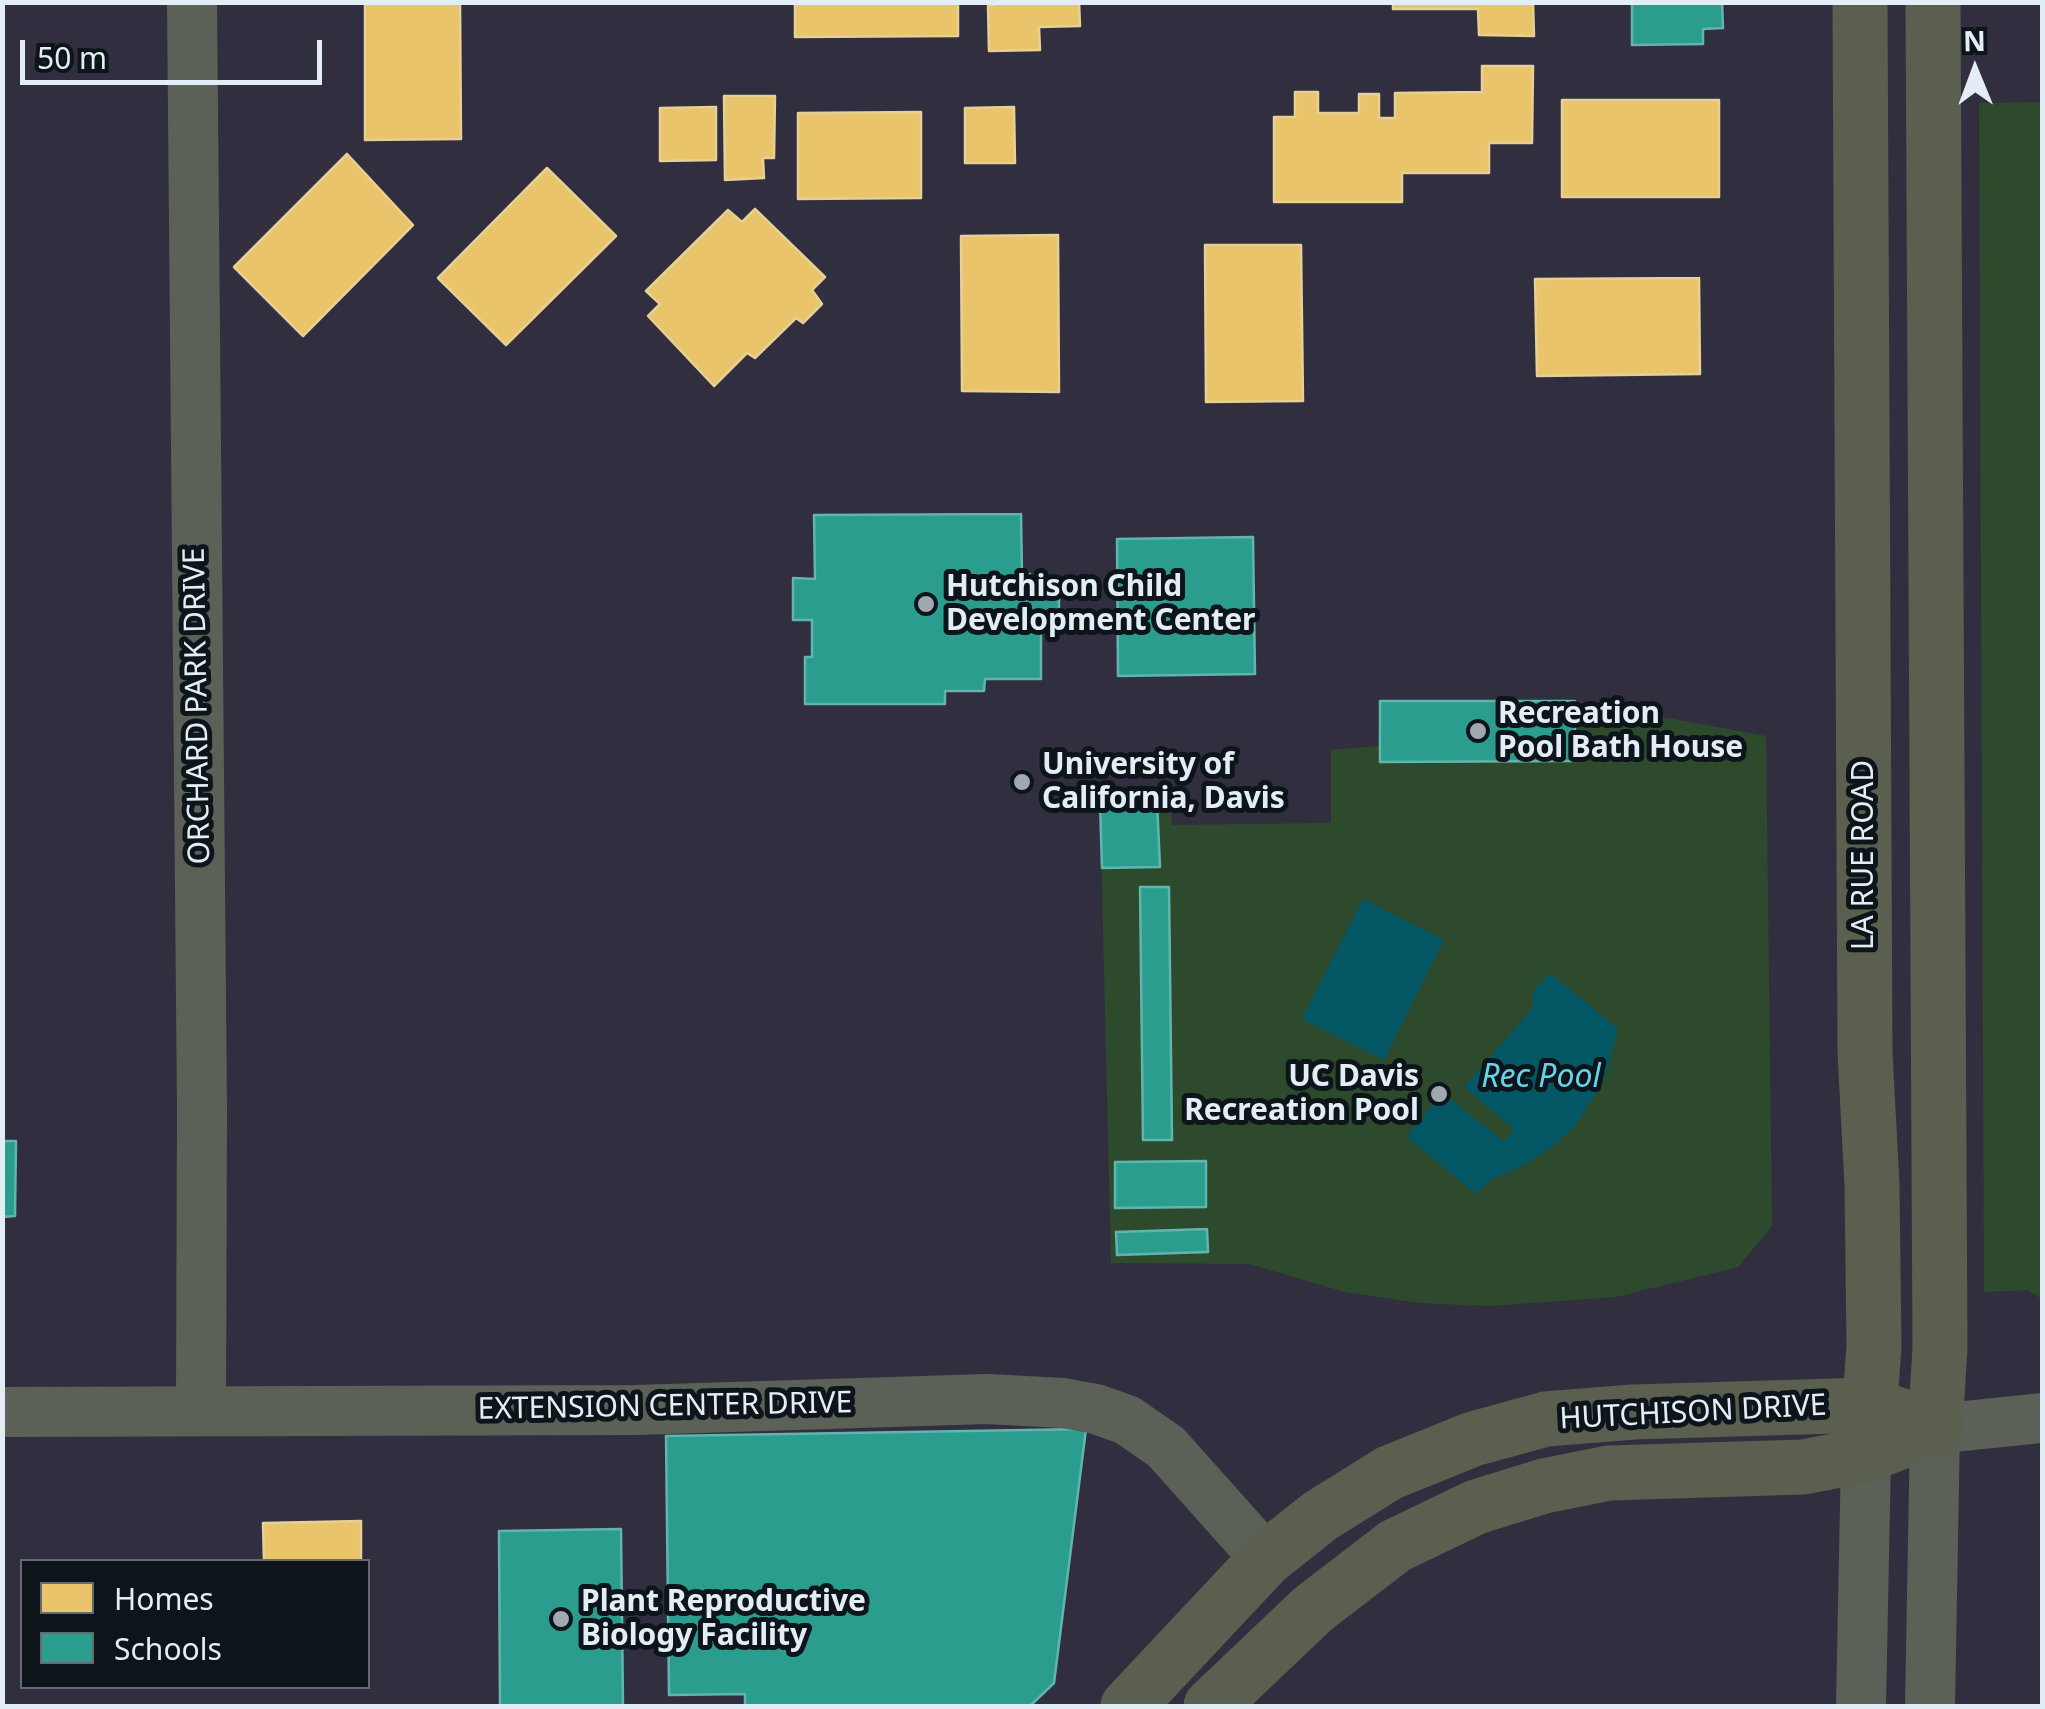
<!DOCTYPE html>
<html>
<head>
<meta charset="utf-8">
<style>
  body { margin:0 }
  #map { position:relative; width:2045px; height:1709px; overflow:hidden; background:#232c33; font-family:"Noto Sans",sans-serif }
  canvas { display:block }
  .frame { position:absolute; inset:0; border:5px solid #e3edf5; pointer-events:none }
  .legend { position:absolute; left:20px; top:1559px; width:350px; height:130px; box-sizing:border-box; background:#0e151a; border:2px solid #636b72; margin:0; padding:12px 18px; list-style:none; font-size:30px; color:#e3edf5 }
  .legend li { display:flex; align-items:center; gap:20px; height:50px }
  .legend b { width:50px; border:2px solid #636b72 }
  .north { position:absolute; left:1925px; top:20px; width:100px; height:100px; -webkit-text-stroke:8px #0e151a; paint-order:stroke; rotate:359deg; font-size:28px; font-weight:700; line-height:40px; text-align:center; color:#e3edf5 }
  .north::after { content:''; display:block; margin:auto; width:35px; height:45px; background:#e3edf5; clip-path:polygon(50% 0,100% 100%,50% 72%,0 100%) }
  .scale { position:absolute; left:20px; top:40px; width:302px; height:45px; box-sizing:border-box; border:5px solid #e3edf5; border-top:0; padding-left:12px; font-size:30px; line-height:35px; white-space:nowrap; color:#e3edf5; -webkit-text-stroke:8px #0e151a; paint-order:stroke }
</style>
</head>
<body>
<div id="map">
<canvas width="2045" height="1709"></canvas>
<div class="frame"></div>
<ul class="legend">
<li><b style="height:28px;background:#e9c46a"></b>Homes</li>
<li><b style="height:28px;background:#2a9d8f"></b>Schools</li>
</ul>
<div class="north">N</div>
<div class="scale">50 m</div>
</div>
<script>
const g = document.querySelector('canvas').getContext('2d');
g.lineJoin = 'round';
function paint(path, color) { g.fillStyle = color; g.fill(path, 'evenodd'); }
const shape = rows => new Path2D(rows.map(r => 'M' + r).join(''));
function strokePath(path, color, width, dash) { g.strokeStyle = color; g.lineWidth = width; g.lineCap = dash ? 'butt' : 'round'; g.setLineDash(dash || []); g.stroke(path); }
function label(font, color, halo, rows, align = 'center') {
  g.font = font + ' "Noto Sans",sans-serif'; g.lineWidth = 10; g.setLineDash([]); g.textBaseline = 'middle'; g.strokeStyle = halo; g.fillStyle = color; for (const [text, x, y, turn = 0] of rows) {
    g.save(); g.translate(x, y); g.rotate((+turn || 0) * Math.PI / 180); g.textAlign = isNaN(turn) ? turn : align; if (halo) g.strokeText(text, 0, 0); g.fillText(text, 0, 0); g.restore();
  }
}
paint(shape([
  [3,3,2042,3,2042,1706,3,1706],
  [22,1562,368,1562,368,1686,22,1686]
]), '#312f3f');
paint(shape([
  [2042,102,2042,1299,2028,1290,1984,1292,1979,103],
  [1380,701,1575,701,1766,736,1772,1226,1738,1267,1616,1297,1489,1306,1420,1303,1345,1292,1249,1264,1111,1263,1100,803,1170,802,1172,825,1331,823,1331,750,1378,746]
]), '#2e4a2c');
paint(shape([
  [1363,899,1444,940,1384,1060,1302,1019],
  [1550,973,1618,1029,1605,1079,1576,1125,1552,1147,1519,1168,1492,1179,1476,1194,1407,1137,1442,1092,1504,1142,1514,1129,1464,1087,1532,1009,1534,990]
]), '#045765');
const homes = shape([
  [365,2,460,2,461,139,365,140,365,2],
  [795,2,958,2,958,36,795,37,795,2],
  [995,2,1079,2,1080,26,1039,27,1040,50,989,51,988,6,995,5,995,2],
  [1393,2,1533,2,1534,36,1479,35,1478,9,1393,9,1393,2],
  [1482,66,1533,66,1532,143,1489,143,1489,173,1402,173,1402,202,1274,202,1274,117,1295,117,1295,92,1318,92,1318,113,1359,113,1359,94,1379,94,1379,118,1395,118,1395,93,1482,92,1482,66],
  [724,96,775,96,774,158,763,158,764,178,725,180,724,96],
  [1562,100,1719,100,1719,197,1562,197,1562,100],
  [716,107,716,160,660,161,660,108,716,107],
  [1014,107,1015,163,965,163,965,108,1014,107],
  [921,112,921,198,798,199,798,113,921,112],
  [347,154,413,225,303,336,234,267,347,154],
  [547,168,616,236,506,345,438,278,547,168],
  [755,209,825,277,812,290,822,304,803,323,796,318,755,358,747,353,714,386,648,316,660,304,646,291,728,210,742,222,755,209],
  [1058,235,1059,392,962,391,961,236,1058,235],
  [1205,245,1301,245,1303,401,1206,402,1205,245],
  [1699,278,1700,374,1537,376,1535,279,1699,278],
  [361,1521,361,1562,264,1562,263,1523,361,1521]
]);
paint(homes, '#e9c46a');
strokePath(homes, '#e7d094', 2.5);
const schools = shape([
  [1632,2,1722,2,1723,28,1703,29,1703,44,1632,45,1632,2],
  [1021,514,1022,574,1030,574,1030,587,1059,587,1059,628,1041,629,1041,679,985,679,984,691,945,691,945,704,805,704,805,657,812,657,812,620,793,620,793,578,815,579,814,515,1021,514],
  [1253,537,1255,674,1118,676,1117,539,1253,537],
  [1380,701,1575,701,1575,761,1380,762,1380,701],
  [1157,801,1160,867,1102,868,1100,803,1157,801],
  [1140,887,1169,887,1172,1140,1143,1140,1140,887],
  [2,1141,16,1141,15,1216,2,1217,2,1141],
  [1206,1161,1206,1207,1115,1208,1115,1162,1206,1161],
  [1207,1229,1208,1252,1117,1255,1116,1232,1207,1229],
  [1086,1429,1054,1683,1030,1706,745,1706,745,1694,669,1695,666,1436,1086,1429],
  [621,1529,623,1706,500,1706,499,1531,621,1529]
]);
paint(schools, '#2a9d8f');
strokePath(schools, '#62b5ae', 2.5);
strokePath(shape([
  [192,2,202,1109,201,1410],
  [2,1412,636,1410,987,1399,1063,1403,1096,1409,1127,1420,1166,1447,1266,1559],
  [1861,1706,1866,1455],
  [1930,1706,1935,1429,2042,1418]
]), '#5c6158', 50);
strokePath(shape([
  [1860,2,1865,1053,1872,1185,1874,1347,1866,1455],
  [1933,2,1940,1348,1935,1429],
  [1128,1706,1266,1559,1320,1516,1389,1473,1473,1439,1546,1419,1633,1412,1870,1405,1904,1417],
  [1211,1706,1313,1609,1395,1546,1476,1507,1544,1486,1609,1473,1803,1467,1866,1455,1900,1442]
]), '#5a5f4f', 55);
for (const [x, y, r, color] of [
  [926,604,10,"#a0a9b1"],
  [1478,731,10,"#a0a9b1"],
  [1022,782,10,"#a0a9b1"],
  [1439,1094,10,"#a0a9b1"],
  [561,1619,10,"#a0a9b1"]
]) { const dot = new Path2D(); dot.arc(x, y, r, 0, 2 * Math.PI); g.fillStyle = color; g.fill(dot); strokePath(dot, '#0e151a', 4); }
label('bold 30px', '#e3edf5', '#0e151a', [
  ["Hutchison Child",946,587],
  ["Development Center",946,621],
  ["Recreation",1498,714],
  ["Pool Bath House",1498,748],
  ["University of",1042,765],
  ["California, Davis",1042,799],
  ["UC Davis",1419,1077,"right"],
  ["Recreation Pool",1419,1111,"right"],
  ["Plant Reproductive",581,1602],
  ["Biology Facility",581,1636]
], 'left');
label('30px', '#e3edf5', '#0e151a', [
  ["ORCHARD PARK DRIVE",198,706,-91],
  ["LA RUE ROAD",1864,855,-90],
  ["EXTENSION CENTER DRIVE",665,1407,-1],
  ["HUTCHISON DRIVE",1693,1413,-3]
]);
label('italic 32px', '#65d4eb', '#0e151a', [
  ["Rec Pool",1541,1078]
]);
</script>
</body>
</html>
